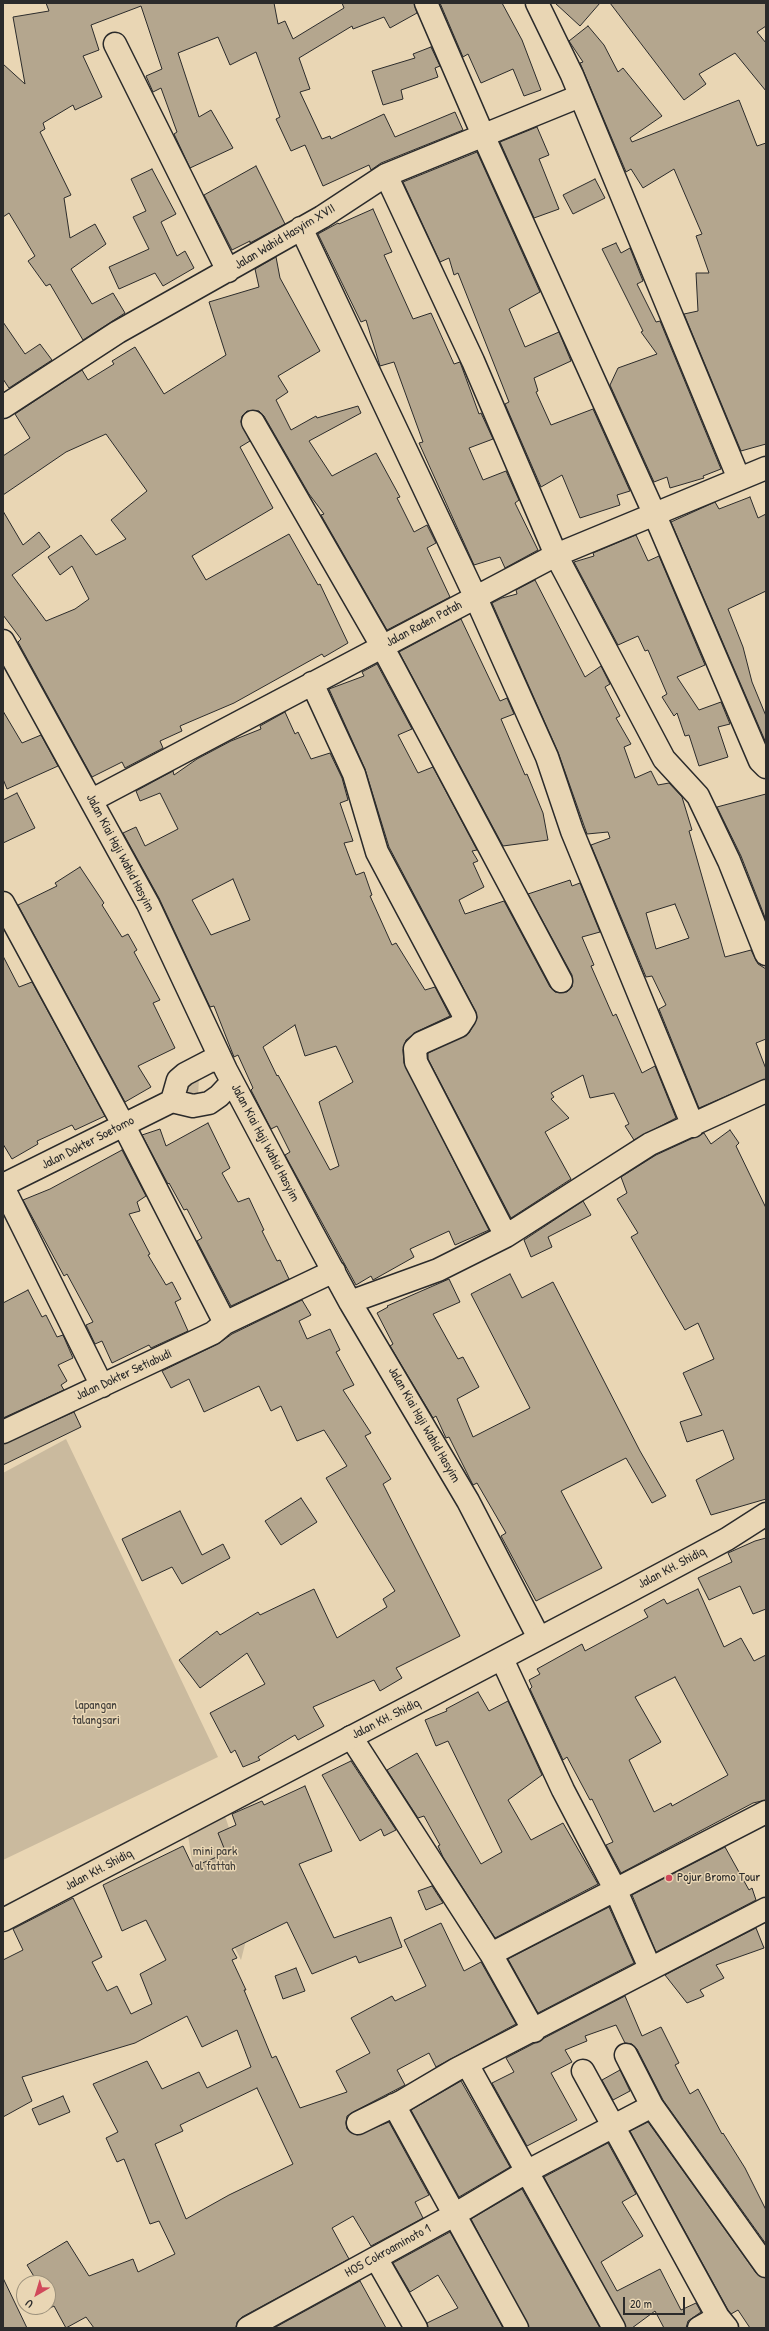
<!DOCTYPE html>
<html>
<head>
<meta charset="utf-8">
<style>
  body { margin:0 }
  #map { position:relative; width:769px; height:2331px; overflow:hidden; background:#e9d6b4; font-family:"Patrick Hand",sans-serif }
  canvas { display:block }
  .frame { position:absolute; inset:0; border:4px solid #2b2b2b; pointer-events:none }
  .north { position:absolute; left:16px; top:2275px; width:40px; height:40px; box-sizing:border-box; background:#e9d6b4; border:1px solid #9d927d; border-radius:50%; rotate:218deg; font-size:11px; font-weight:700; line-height:16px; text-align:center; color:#2b2b2b }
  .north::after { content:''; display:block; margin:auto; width:14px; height:18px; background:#d1495b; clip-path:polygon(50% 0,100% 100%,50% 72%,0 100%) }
  .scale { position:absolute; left:623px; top:2297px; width:62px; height:18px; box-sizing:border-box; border:2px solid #2b2b2b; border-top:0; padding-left:5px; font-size:12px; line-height:14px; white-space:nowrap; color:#2b2b2b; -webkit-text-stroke:3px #e9d6b4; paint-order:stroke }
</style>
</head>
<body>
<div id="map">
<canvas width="769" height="2331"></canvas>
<div class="frame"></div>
<div class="north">U</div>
<div class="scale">20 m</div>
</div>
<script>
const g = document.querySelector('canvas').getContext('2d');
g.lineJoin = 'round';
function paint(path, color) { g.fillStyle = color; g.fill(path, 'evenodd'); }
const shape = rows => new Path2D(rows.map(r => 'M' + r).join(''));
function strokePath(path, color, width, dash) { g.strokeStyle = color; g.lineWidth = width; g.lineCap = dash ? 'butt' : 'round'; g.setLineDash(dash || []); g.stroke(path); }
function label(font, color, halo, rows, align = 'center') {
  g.font = font + ' "Patrick Hand",sans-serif'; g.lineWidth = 3; g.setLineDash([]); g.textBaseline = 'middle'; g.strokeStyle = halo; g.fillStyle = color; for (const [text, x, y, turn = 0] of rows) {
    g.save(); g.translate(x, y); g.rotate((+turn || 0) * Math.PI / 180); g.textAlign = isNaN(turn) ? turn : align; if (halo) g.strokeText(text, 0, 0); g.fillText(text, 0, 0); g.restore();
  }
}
paint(shape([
  [199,1078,198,1097,181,1098,185,1082],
  [66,1439,218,1757,3,1860,3,1473],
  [225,1816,255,1905,241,1960,193,1867,188,1835]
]), '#caba9e');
const building = shape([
  [46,3,274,3,278,24,285,21,293,39,344,8,342,3,414,3,417,13,390,28,384,17,353,29,352,26,299,58,310,89,300,92,322,139,330,136,331,139,384,114,395,137,455,112,463,130,381,163,371,170,369,165,323,186,305,145,291,151,276,119,280,117,256,52,230,65,218,37,178,53,199,117,211,110,233,148,190,168,174,134,177,132,161,88,153,92,146,76,162,69,141,6,91,25,99,50,83,56,102,97,75,110,73,105,43,123,45,129,40,132,71,195,64,198,70,238,95,224,106,244,71,269,92,304,113,293,125,313,83,340,50,284,46,286,28,261,35,256,9,213,3,217,3,64,25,84,13,17,49,11,46,3],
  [440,3,502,3,522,40,541,90,524,96,513,69,481,83,468,54,463,57,440,3],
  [555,3,600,3,580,26,555,3],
  [610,3,766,3,766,26,757,32,766,43,766,91,735,53,699,74,706,84,684,100,610,3],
  [588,26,604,45,618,72,623,68,662,116,630,138,632,142,739,100,757,146,766,143,766,444,741,451,684,314,698,311,696,273,709,273,696,236,702,234,674,169,643,188,631,169,626,172,580,63,583,62,569,41,588,26],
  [431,47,440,66,435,68,438,77,401,90,403,99,383,105,372,71,415,58,413,54,431,47],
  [537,127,549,155,539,159,559,209,534,218,500,142,537,127],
  [477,152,540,292,509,309,525,347,559,332,571,361,534,378,538,391,536,392,551,425,593,409,630,491,617,495,620,505,580,518,562,475,541,487,505,404,509,402,458,273,454,275,449,258,440,262,403,182,477,152],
  [256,166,285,224,250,243,250,241,232,250,204,195,256,166],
  [152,169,176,214,161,222,177,256,185,251,194,268,163,286,155,273,119,289,109,267,149,249,133,217,146,211,131,179,152,169],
  [595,179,605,198,573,214,563,195,595,179],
  [373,209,392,252,384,255,413,319,431,313,454,364,460,362,479,414,481,413,493,439,469,448,483,480,506,471,519,500,515,503,538,550,505,568,500,557,474,565,419,443,423,442,394,362,380,366,366,320,361,322,318,234,338,223,339,224,373,209],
  [616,243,621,253,630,248,643,281,637,284,656,322,660,321,721,469,703,476,704,478,670,488,667,477,654,482,610,385,618,368,657,354,641,332,643,331,602,249,616,243],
  [276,257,280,278,320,351,278,376,288,392,276,400,291,430,316,416,317,418,358,406,361,413,309,441,332,476,376,453,400,497,397,498,414,532,427,525,436,543,427,548,450,597,387,630,321,515,324,514,309,494,264,416,259,411,247,411,242,416,241,422,250,441,240,447,273,508,192,556,206,580,289,534,318,585,320,584,348,643,324,657,322,654,234,703,180,726,182,731,160,741,163,748,125,768,122,762,92,777,18,642,21,639,3,615,3,511,23,545,39,532,50,547,12,575,46,621,75,609,89,599,72,566,60,575,48,557,81,535,96,555,126,539,111,520,147,491,106,434,66,452,3,495,3,456,30,438,15,414,82,370,88,380,114,364,112,361,135,347,164,394,226,355,209,302,259,287,255,269,276,257],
  [3,322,25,354,40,344,52,360,9,388,3,379,3,322],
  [750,497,758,518,766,514,766,591,728,609,743,647,752,682,766,716,766,743,671,522,715,502,719,509,750,497],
  [636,535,648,561,659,556,705,665,677,677,699,710,721,702,730,724,718,727,728,757,699,766,689,735,685,736,677,713,674,716,662,697,667,694,648,650,645,651,638,636,618,645,574,562,594,556,593,553,636,535],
  [535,580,585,677,601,666,610,684,605,687,620,716,616,718,631,744,624,747,635,778,651,771,658,785,669,783,682,797,692,830,689,831,725,957,751,950,758,964,766,969,766,1039,756,1043,766,1069,766,1079,699,1108,659,1009,666,1005,652,976,646,977,591,845,610,838,608,832,587,834,558,752,492,603,502,598,517,594,516,590,535,580],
  [675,904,689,938,656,949,646,913,675,904],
  [461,619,500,701,507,698,514,714,501,719,525,775,527,774,543,813,548,840,503,846,399,652,461,619],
  [377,664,412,729,398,735,418,773,433,767,477,850,472,851,478,861,473,863,484,887,459,900,465,914,504,901,550,987,555,992,567,992,572,987,572,975,528,894,570,880,572,886,580,883,600,932,582,937,594,965,591,966,613,1016,616,1014,642,1073,655,1066,676,1118,634,1140,625,1126,629,1124,614,1093,590,1098,583,1075,551,1093,554,1097,551,1099,569,1118,545,1132,571,1179,511,1218,428,1059,428,1053,469,1033,477,1018,476,1012,389,847,365,769,329,689,364,676,362,672,377,664],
  [3,711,22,743,41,735,58,766,7,789,3,779,3,711],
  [285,712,295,734,298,732,311,759,330,753,342,778,348,800,340,803,353,841,344,843,356,875,364,872,372,895,370,896,392,945,396,943,425,990,435,987,450,1016,416,1032,406,1040,403,1050,404,1063,489,1230,455,1245,449,1231,410,1249,414,1257,373,1280,371,1276,356,1285,285,1155,290,1152,277,1126,271,1129,251,1090,253,1088,238,1055,234,1057,214,1006,210,1007,159,898,123,833,136,827,145,846,178,829,160,793,140,801,136,791,173,771,174,775,197,759,231,741,261,729,260,726,285,712],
  [233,879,250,920,211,935,192,900,233,879],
  [295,1025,305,1056,336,1046,353,1082,319,1102,339,1166,330,1170,278,1075,277,1076,263,1047,295,1025],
  [17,793,35,828,3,843,3,800,17,793],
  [766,794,766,920,741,856,717,807,766,794],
  [80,867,104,903,102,905,122,937,128,934,137,950,134,952,160,1000,153,1003,175,1048,138,1066,151,1087,125,1102,18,905,57,886,55,883,80,867],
  [3,956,19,987,32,982,105,1116,75,1130,72,1125,37,1141,38,1144,12,1159,3,1144,3,956],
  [208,1123,230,1168,222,1173,238,1202,249,1198,264,1230,262,1231,277,1261,280,1260,289,1279,231,1306,197,1241,202,1238,187,1209,184,1210,169,1183,168,1184,142,1135,160,1129,166,1146,208,1123],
  [730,1130,739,1143,736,1146,766,1208,766,1499,711,1515,696,1480,734,1459,723,1430,687,1442,680,1422,702,1415,683,1373,714,1359,698,1323,685,1330,631,1237,638,1233,617,1199,627,1193,621,1177,656,1155,704,1133,711,1144,730,1130],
  [122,1150,146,1196,137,1202,140,1211,129,1214,150,1254,148,1255,166,1285,172,1282,181,1299,175,1302,188,1331,151,1348,149,1345,112,1363,102,1341,95,1344,86,1325,93,1322,67,1274,64,1276,23,1200,50,1189,122,1150],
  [583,1201,591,1215,548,1237,552,1247,531,1257,524,1240,583,1201],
  [510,1274,522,1298,553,1282,640,1451,666,1496,652,1503,626,1458,561,1491,602,1568,536,1601,501,1536,506,1533,477,1483,473,1485,449,1437,446,1438,436,1416,433,1418,390,1346,393,1344,377,1313,388,1307,387,1306,449,1279,460,1302,433,1314,458,1359,463,1357,479,1387,457,1399,473,1437,530,1408,471,1294,510,1274],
  [28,1290,42,1317,46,1315,57,1337,63,1335,73,1358,58,1365,67,1381,61,1385,64,1390,3,1418,3,1303,28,1290],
  [302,1300,311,1315,299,1321,307,1339,330,1329,340,1350,336,1352,354,1385,343,1390,371,1433,365,1436,391,1479,383,1484,460,1636,396,1668,402,1678,380,1691,374,1680,313,1707,324,1726,298,1740,295,1735,258,1757,260,1760,243,1767,235,1750,231,1753,210,1713,265,1684,247,1653,200,1688,179,1660,217,1631,220,1635,258,1612,260,1615,314,1589,337,1638,387,1607,383,1599,395,1591,326,1478,347,1466,324,1430,297,1441,281,1406,271,1411,259,1386,204,1412,189,1379,171,1388,162,1371,218,1344,232,1334,302,1300],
  [74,1412,81,1427,3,1465,3,1444,74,1412],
  [301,1498,317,1522,281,1545,265,1521,301,1498],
  [180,1511,202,1555,223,1544,230,1558,182,1584,172,1567,142,1581,122,1539,180,1511],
  [766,1538,766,1609,753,1614,740,1586,709,1600,698,1578,732,1562,728,1553,755,1541,766,1538],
  [698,1589,724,1647,741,1638,754,1661,766,1655,766,1800,753,1803,621,1873,606,1845,613,1842,592,1799,590,1800,567,1757,563,1760,530,1689,532,1687,529,1680,540,1674,537,1669,582,1644,585,1651,648,1617,644,1610,664,1599,667,1604,698,1589],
  [675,1677,728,1775,672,1806,671,1803,654,1812,629,1760,661,1742,635,1697,675,1677],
  [478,1692,489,1711,508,1701,542,1775,508,1800,531,1840,563,1823,598,1884,495,1938,443,1857,438,1846,440,1845,424,1816,418,1818,387,1770,417,1753,481,1864,502,1852,448,1741,436,1746,425,1720,447,1711,446,1709,478,1692],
  [351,1761,396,1830,384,1836,381,1829,360,1841,322,1775,351,1761],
  [305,1786,332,1851,299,1864,334,1938,391,1917,402,1947,359,1963,356,1956,312,1974,287,1922,232,1949,237,1958,232,1960,246,1990,244,1990,272,2058,276,2056,300,2108,347,2092,336,2071,370,2053,351,2018,392,1996,395,2001,426,1986,404,1940,441,1923,464,1971,481,1962,516,2024,436,2067,429,2053,397,2070,405,2085,353,2112,347,2116,346,2123,347,2129,357,2135,389,2122,429,2195,415,2202,423,2218,371,2246,353,2216,332,2228,349,2259,242,2317,237,2322,236,2328,94,2328,86,2317,66,2328,54,2306,48,2309,48,2283,38,2283,27,2265,67,2241,89,2276,133,2259,138,2272,175,2254,159,2221,150,2224,124,2159,117,2162,106,2138,118,2132,93,2084,147,2061,162,2089,199,2072,207,2088,251,2067,237,2030,202,2047,187,2016,135,2043,22,2077,32,2101,3,2117,3,1960,23,1950,13,1929,73,1898,102,1957,92,1962,107,1991,117,1986,131,2014,152,2004,140,1974,166,1960,146,1920,122,1931,103,1885,183,1846,193,1867,226,1853,218,1833,236,1825,232,1814,262,1801,264,1805,305,1786],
  [257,2088,293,2164,229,2195,186,2219,155,2144,183,2131,180,2125,257,2088],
  [725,1847,749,1890,752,1888,756,1900,656,1952,632,1895,725,1847],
  [432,1886,443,1903,426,1910,418,1891,432,1886],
  [609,1907,634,1963,538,2013,508,1959,609,1907],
  [756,1928,764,1948,716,1965,724,1978,700,1990,704,1996,687,2003,665,1975,756,1928],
  [296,1968,305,1991,283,1999,275,1976,296,1968],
  [625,1996,642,2036,661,2027,679,2063,675,2065,690,2094,698,2089,722,2134,723,2133,745,2168,766,2210,766,2244,663,2100,637,2049,632,2044,625,2043,616,2025,585,2036,587,2041,565,2050,572,2062,551,2073,577,2120,527,2146,492,2083,514,2072,506,2058,625,1996],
  [620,2070,630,2091,613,2100,602,2080,620,2070],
  [461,2081,510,2167,459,2197,411,2110,461,2081],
  [63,2096,70,2112,39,2125,32,2109,63,2096],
  [648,2122,756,2273,766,2278,766,2328,750,2328,738,2310,731,2314,728,2310,630,2131,648,2122],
  [608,2143,636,2194,622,2202,643,2236,601,2262,617,2291,660,2269,681,2310,696,2303,701,2312,688,2321,686,2328,664,2328,655,2311,632,2328,626,2328,544,2177,608,2143],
  [522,2189,600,2328,529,2328,471,2219,522,2189],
  [450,2232,503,2328,428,2328,427,2323,458,2308,438,2275,410,2292,393,2263,450,2232],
  [3,2278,27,2328,3,2328,3,2278],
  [360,2281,386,2328,274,2328,360,2281]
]);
paint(building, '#b4a68e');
strokePath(building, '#2b2b2b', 1);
const minor = shape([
  [426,3,483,135,654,513,760,761,766,767],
  [537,3,572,75,739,479],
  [115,44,228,271],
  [386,175,473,361,556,555,664,759,698,796,729,861,766,954],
  [301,228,475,596,547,757,572,831,693,1126],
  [3,407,118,332,322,217,386,175,580,96],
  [253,422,382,646,561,981],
  [3,641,148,904,226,1070,312,1232,350,1302,468,1501,539,1638],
  [312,683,354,774,377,852,465,1017,459,1026,421,1043,415,1049,416,1062,506,1236],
  [92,800,556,555,766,468],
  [3,903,124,1126,225,1323,213,1333,3,1432],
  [172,1101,178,1080,185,1074,210,1061,221,1060],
  [172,1101,193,1106,209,1103,219,1096,232,1082],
  [3,1185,172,1101],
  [3,1187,102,1386],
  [350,1302,438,1270,506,1236,650,1144,766,1091],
  [225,1323,334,1271],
  [502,1659,563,1790,616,1891,650,1968],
  [351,1737,491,1954,534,2031],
  [491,1954,766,1812],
  [626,2055,652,2106,766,2266],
  [467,2064,614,2328],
  [583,2071,718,2317,727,2328],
  [394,2105,517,2328],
  [358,2123,401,2102,457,2069,766,1909],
  [376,2258,416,2328],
  [248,2328,454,2215,526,2172,652,2106],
  [699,2328,718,2317]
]);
const major = shape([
  [3,1920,624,1594,727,1539,766,1514]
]);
strokePath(minor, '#2b2b2b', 25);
strokePath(major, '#2b2b2b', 25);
strokePath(minor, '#e9d6b4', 22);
strokePath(major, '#e9d6b4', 22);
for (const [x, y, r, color] of [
  [669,1878,4,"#d1495b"]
]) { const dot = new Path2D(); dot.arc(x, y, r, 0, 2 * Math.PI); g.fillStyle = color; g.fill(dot); strokePath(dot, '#e9d6b4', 1.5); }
label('13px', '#2b2b2b', '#e9d6b4', [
  ["Jalan Wahid Hasyim XVII",285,237,-31],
  ["Jalan Raden Patah",424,624,-28],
  ["Jalan Kiai Haji Wahid Hasyim",120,853,62],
  ["Jalan Dokter Soetomo",88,1143,-27],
  ["Jalan Kiai Haji Wahid Hasyim",265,1143,62],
  ["Jalan Dokter Setiabudi",124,1375,-25],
  ["Jalan Kiai Haji Wahid Hasyim",424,1425,60],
  ["Jalan KH. Shidiq",672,1568,-28],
  ["Jalan KH. Shidiq",386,1719,-27],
  ["Jalan KH. Shidiq",99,1870,-28],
  ["HOS Cokroaminoto 1",388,2251,-29]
]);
label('13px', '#43403c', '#e9d6b4', [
  ["lapangan",96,1706],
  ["talangsari",96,1721],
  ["mini park",215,1852],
  ["al fattah",215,1867]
]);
label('13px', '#2b2b2b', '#e9d6b4', [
  ["Pojur Bromo Tour",677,1878]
], 'left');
</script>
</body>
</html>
